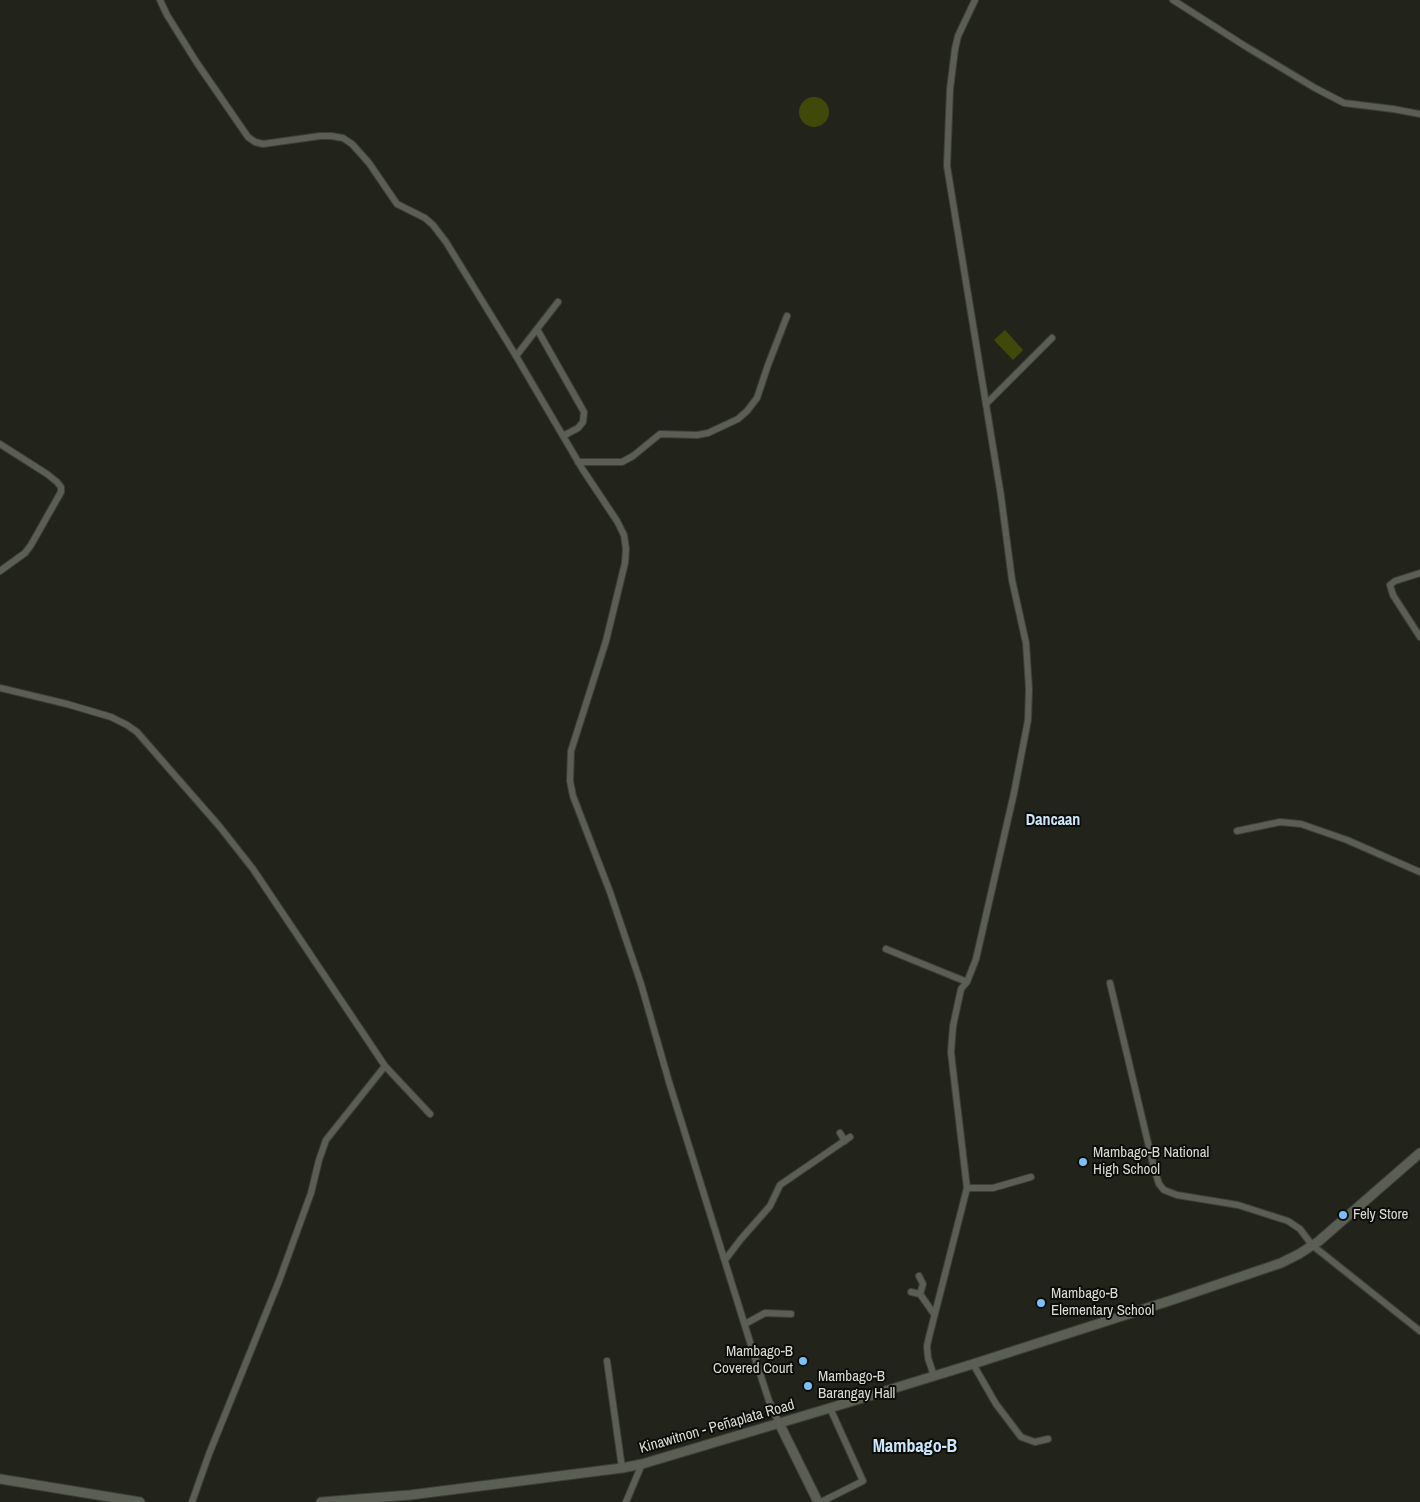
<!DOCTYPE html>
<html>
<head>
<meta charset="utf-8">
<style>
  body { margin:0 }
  canvas { display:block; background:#22241b }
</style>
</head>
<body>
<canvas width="1420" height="1502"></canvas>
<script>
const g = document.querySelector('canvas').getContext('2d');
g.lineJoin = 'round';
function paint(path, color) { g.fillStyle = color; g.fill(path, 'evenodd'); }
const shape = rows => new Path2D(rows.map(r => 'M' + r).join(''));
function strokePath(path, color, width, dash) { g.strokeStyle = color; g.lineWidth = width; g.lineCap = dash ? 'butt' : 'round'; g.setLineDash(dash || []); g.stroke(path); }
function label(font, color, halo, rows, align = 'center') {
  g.font = font + ' "Archivo Narrow",sans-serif'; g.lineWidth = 4; g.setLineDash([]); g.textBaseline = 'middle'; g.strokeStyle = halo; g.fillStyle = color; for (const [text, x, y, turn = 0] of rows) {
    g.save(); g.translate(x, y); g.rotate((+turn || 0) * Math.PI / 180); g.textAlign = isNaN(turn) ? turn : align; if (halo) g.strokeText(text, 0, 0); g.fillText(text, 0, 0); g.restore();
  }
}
paint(shape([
  '799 112a15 15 0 1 1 30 0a15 15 0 1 1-30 0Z',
  [1005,330,1023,350,1013,360,994,340]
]), '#404909');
const street = shape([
  [160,0,167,15,197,63,248,137,255,142,263,144,320,136,331,136,343,138,352,144,369,163,397,204,425,218,433,225,446,242,516,356,583,470,617,521,624,535,626,549,625,563,606,641,571,751,570,781,573,796,610,892,641,984,669,1082,755,1358,769,1401,779,1423],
  [1173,0,1245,46,1315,88,1344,103,1393,109,1420,114],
  [537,329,584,412,583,422,578,428,563,436],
  [516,356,558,302],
  [986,404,1052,338],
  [0,444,47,474,57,482,61,487,61,492,31,545,25,553,0,571],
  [578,462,622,462,633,456,660,434,697,435,708,433,738,419,747,411,757,398,768,365,787,316],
  [1420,573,1395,581,1390,585,1393,595,1420,637],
  [0,688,67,704,111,717,127,725,137,732,220,827,253,869,385,1066,430,1114],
  [1237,831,1280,822,1301,824,1347,840,1420,872],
  [886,949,967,982],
  [1110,983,1154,1168,1159,1184,1164,1190,1177,1195,1238,1205,1288,1221,1300,1229,1312,1245,1420,1331],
  [840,1133,845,1141],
  [967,1188,993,1188,1031,1177],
  [725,1260,741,1239,770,1206,780,1185,850,1137],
  [919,1276,923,1284,920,1294],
  [911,1292,920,1294,934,1314],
  [745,1324,765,1313,791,1314],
  [607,1361,622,1468],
  [973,1364,996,1404,1021,1437,1035,1442,1048,1439],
  [934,1376,928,1358,927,1346,929,1337,967,1188,953,1070,951,1052,953,1026,961,989,967,982,976,959,1014,793,1028,720,1029,689,1026,643,1012,580,1001,496,947,166,950,89,955,49,958,36,975,0],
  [192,1502,209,1454,279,1281,311,1193,319,1160,326,1140,385,1066],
  [626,1502,642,1464],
  [821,1502,863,1481,830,1408]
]);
const secondary = shape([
  [779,1423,818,1502],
  [0,1479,140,1502],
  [321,1502,410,1495,622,1468,642,1464,830,1408,973,1364,1172,1300,1281,1263,1299,1254,1319,1241,1420,1153]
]);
strokePath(street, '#3d3f38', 8);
strokePath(secondary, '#3d3f38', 11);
strokePath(street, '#5b5e53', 6);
strokePath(secondary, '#5b5e53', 9);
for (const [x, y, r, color] of [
  [1083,1162,5,"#7abff8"],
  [1343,1215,5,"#7abff8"],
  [1041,1303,5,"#7abff8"],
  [803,1361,5,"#7abff8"],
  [808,1386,5,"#7abff8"]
]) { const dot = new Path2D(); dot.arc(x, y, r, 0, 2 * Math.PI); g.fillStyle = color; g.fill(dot); strokePath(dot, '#0c0d09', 2); }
label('15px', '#dadbd5', '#0c0d09', [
  ["Mambago-B National",1093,1153],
  ["High School",1093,1170],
  ["Fely Store",1353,1215],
  ["Mambago-B",1051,1294],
  ["Elementary School",1051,1311],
  ["Mambago-B",793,1352,"right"],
  ["Covered Court",793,1369,"right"],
  ["Mambago-B",818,1377],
  ["Barangay Hall",818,1394]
], 'left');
label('15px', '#dadbd5', '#0c0d09', [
  ["Kinawitnon - Peñaplata Road",717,1427,-16]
]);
label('bold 16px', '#cde6fb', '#0c0d09', [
  ["Dancaan",1053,821]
]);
label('bold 18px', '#cde6fb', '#0c0d09', [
  ["Mambago-B",915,1447]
]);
</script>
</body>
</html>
